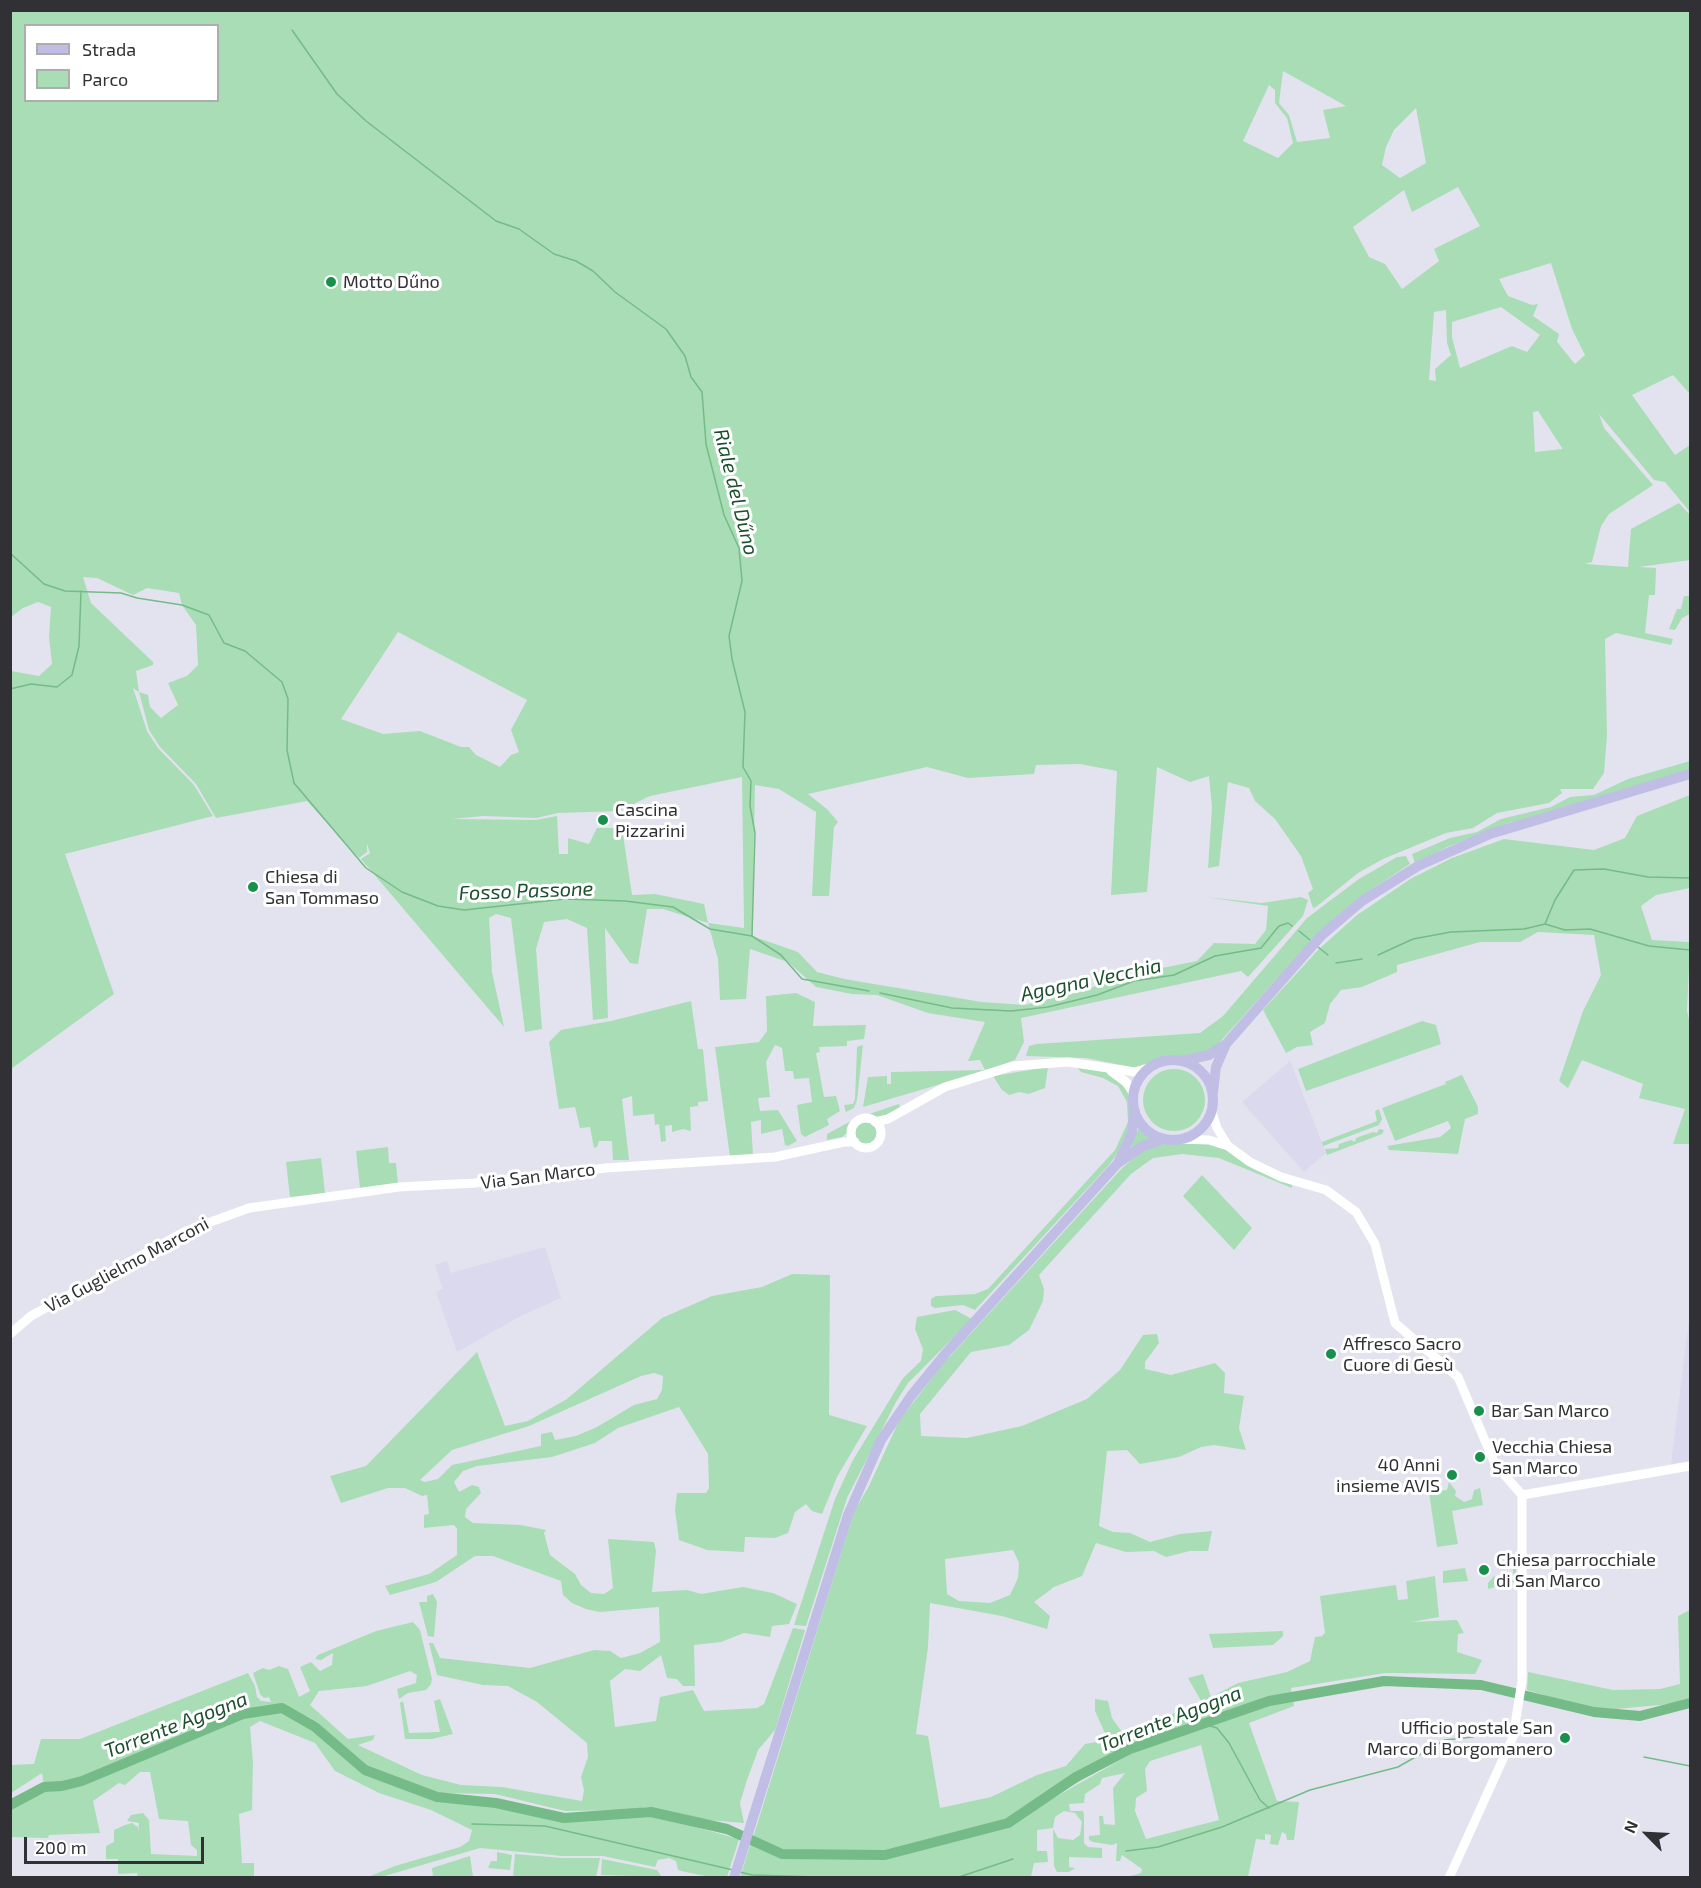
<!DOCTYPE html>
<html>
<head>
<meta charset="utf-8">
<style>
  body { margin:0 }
  #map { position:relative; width:1701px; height:1888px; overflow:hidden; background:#e3e3ef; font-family:"Exo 2",sans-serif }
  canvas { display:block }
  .frame { position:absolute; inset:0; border:12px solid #313135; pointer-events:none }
  .legend { position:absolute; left:24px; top:24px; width:195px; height:78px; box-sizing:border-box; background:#fff; border:2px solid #adadae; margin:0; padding:8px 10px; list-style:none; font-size:18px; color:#313135 }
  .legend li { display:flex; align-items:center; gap:12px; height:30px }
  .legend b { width:30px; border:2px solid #adadae }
  .north { position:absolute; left:1617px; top:1804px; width:60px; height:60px; -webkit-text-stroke:4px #fff; paint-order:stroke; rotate:294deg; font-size:16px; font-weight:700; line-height:24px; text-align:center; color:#313135 }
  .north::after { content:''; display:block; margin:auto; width:21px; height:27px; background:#313135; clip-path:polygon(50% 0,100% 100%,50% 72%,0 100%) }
  .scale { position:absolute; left:24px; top:1837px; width:180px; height:27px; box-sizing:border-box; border:3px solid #313135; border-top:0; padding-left:8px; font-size:18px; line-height:21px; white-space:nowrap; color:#313135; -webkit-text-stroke:4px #fff; paint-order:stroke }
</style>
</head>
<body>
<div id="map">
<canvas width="1701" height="1888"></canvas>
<div class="frame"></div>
<ul class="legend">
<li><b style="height:8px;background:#c1bee6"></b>Strada</li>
<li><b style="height:16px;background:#a9ddb6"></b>Parco</li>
</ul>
<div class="north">N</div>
<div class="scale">200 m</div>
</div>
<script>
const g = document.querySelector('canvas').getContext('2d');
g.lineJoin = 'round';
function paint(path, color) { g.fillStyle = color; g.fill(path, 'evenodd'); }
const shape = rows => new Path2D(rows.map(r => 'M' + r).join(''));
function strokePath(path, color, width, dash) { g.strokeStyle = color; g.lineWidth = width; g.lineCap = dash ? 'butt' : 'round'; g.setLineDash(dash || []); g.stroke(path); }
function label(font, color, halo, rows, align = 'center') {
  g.font = font + ' "Exo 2",sans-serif'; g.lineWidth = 6; g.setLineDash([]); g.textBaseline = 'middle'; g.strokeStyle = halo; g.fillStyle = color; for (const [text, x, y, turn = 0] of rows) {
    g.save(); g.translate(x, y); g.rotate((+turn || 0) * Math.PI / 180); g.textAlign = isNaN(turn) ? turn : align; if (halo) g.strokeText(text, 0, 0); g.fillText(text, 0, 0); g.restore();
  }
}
paint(shape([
  [1290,1061,1326,1153,1304,1172,1242,1102],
  [545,1247,561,1298,521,1316,457,1352,436,1292,443,1289,435,1265,447,1261,451,1273],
  [1690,1312,1690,1461,1671,1464]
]), '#dad9ed');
paint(shape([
  [11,11,1690,11,1690,160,1688,159,1690,161,1690,394,1673,375,1632,395,1675,455,1690,445,1690,512,1665,482,1654,480,1599,414,1604,428,1653,485,1609,514,1601,526,1592,562,1585,564,1628,567,1631,529,1679,503,1690,515,1690,560,1639,567,1656,568,1655,595,1649,595,1645,633,1673,639,1671,645,1616,633,1605,639,1607,735,1604,773,1593,789,1560,789,1562,793,1549,803,1497,813,1473,828,1446,833,1383,859,1358,873,1316,907,1313,908,1308,893,1313,889,1301,856,1275,819,1255,801,1249,788,1228,782,1219,866,1208,868,1212,807,1209,776,1190,782,1157,767,1147,892,1111,895,1117,771,1080,764,1036,765,1034,774,968,778,927,767,808,794,827,809,838,822,834,827,829,896,812,896,816,812,779,789,755,785,752,936,798,952,817,972,844,979,982,1002,1025,1005,1085,990,1127,975,1197,961,1214,943,1255,944,1266,930,1268,906,1205,897,1262,903,1301,897,1308,900,1303,916,1248,977,1241,971,1021,1018,1024,1042,1015,1060,985,1071,961,1078,863,1107,868,1077,887,1076,887,1084,891,1084,891,1072,985,1070,980,1060,968,1061,985,1022,928,1013,877,995,852,994,816,987,788,962,750,949,746,999,720,1000,718,959,708,923,663,909,647,909,638,964,630,963,605,928,608,1018,593,1020,587,928,567,919,544,922,536,949,542,1029,525,1032,511,918,496,914,489,918,492,972,504,1027,361,859,370,853,367,844,367,852,359,858,307,801,216,818,196,784,160,747,149,730,139,692,133,688,147,731,158,748,194,785,213,816,65,854,114,994,11,1069,11,671,39,676,52,664,49,637,51,607,38,602,23,608,11,617],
  [26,26,218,26,218,100,26,100],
  [1283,71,1346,106,1323,110,1330,138,1297,142,1289,115,1279,103],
  [1269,85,1275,90,1275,103,1287,118,1293,143,1278,158,1243,141],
  [1416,108,1426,163,1400,178,1382,165,1386,147,1394,130],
  [1458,187,1480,226,1434,249,1439,261,1402,289,1385,264,1369,257,1353,227,1404,190,1412,212],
  [1551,263,1572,329,1585,355,1575,364,1557,342,1559,334,1533,316,1538,304,1532,305,1508,296,1499,279],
  [1501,307,1540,335,1527,352,1512,346,1460,368,1452,337,1452,322],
  [1446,310,1447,343,1451,355,1435,369,1436,381,1429,380,1434,312],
  [1538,411,1562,448,1562,449,1535,452,1533,412],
  [83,577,97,578,133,595,147,588,179,593,182,605,196,625,198,665,187,676,168,683,178,705,161,718,150,707,148,695,139,692,136,671,153,665,153,662,91,603],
  [398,632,527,700,511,730,519,752,511,755,500,767,476,755,469,747,461,747,420,731,383,734,341,719],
  [742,777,744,928,708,923,704,904,655,894,632,895,622,828,597,828,589,844,568,838,568,854,559,854,557,816,536,820,452,819,483,816,536,818,558,813,619,811,650,796],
  [1690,592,1690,614,1682,618,1675,630,1669,629,1677,609,1681,609,1684,596,1689,596],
  [1690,761,1690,770,1537,817,1509,823,1447,847,1415,864,1412,854,1450,838,1477,832,1501,819,1551,807,1570,797,1594,795,1628,779],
  [1690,795,1690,888,1656,895,1641,906,1652,940,1690,942,1687,1011,1690,1024,1689,1144,1673,1144,1685,1109,1639,1098,1643,1084,1582,1060,1568,1088,1559,1081,1583,1011,1601,975,1594,935,1538,932,1520,942,1480,942,1397,965,1397,972,1362,987,1341,990,1330,1004,1325,1023,1310,1032,1313,1045,1297,1047,1286,1053,1263,1010,1318,950,1357,915,1412,878,1452,858,1504,839,1594,850,1625,838,1637,816],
  [1406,856,1410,864,1369,891,1303,950,1219,1043,1209,1050,1185,1057,1166,1057,1136,1068,1086,1058,1026,1056,1029,1046,1037,1044,1200,1033,1223,1016,1307,918,1359,879,1397,857],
  [796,993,815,1002,813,1026,866,1025,864,1039,847,1041,847,1046,819,1047,820,1052,816,1053,824,1097,836,1096,840,1111,827,1119,829,1125,805,1137,801,1134,797,1105,812,1102,809,1078,794,1079,793,1071,785,1071,782,1048,775,1045,766,1062,770,1097,758,1098,760,1111,778,1110,797,1141,788,1146,785,1145,782,1129,761,1134,761,1120,751,1122,753,1156,730,1157,715,1047,759,1042,767,1031,766,996],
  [691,1001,698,1049,703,1049,708,1101,698,1102,698,1106,690,1107,691,1131,683,1129,672,1132,672,1125,665,1126,666,1141,661,1142,659,1124,655,1125,654,1114,633,1116,632,1096,622,1099,629,1160,613,1160,612,1141,599,1141,597,1147,594,1148,590,1127,580,1128,575,1107,559,1109,549,1042,561,1030,611,1021],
  [1422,1021,1436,1025,1441,1044,1306,1091,1298,1069],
  [863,1045,857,1100,854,1108,846,1112,844,1105,853,1104,855,1099,857,1047],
  [1048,1067,1045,1088,1029,1094,1019,1092,1009,1095,1002,1090,993,1076],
  [1077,1067,1106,1072,1128,1090,1132,1121,1124,1145,1108,1166,975,1310,963,1305,935,1308,931,1306,931,1299,936,1296,975,1294,988,1289,1115,1150,1128,1122,1127,1102,1118,1086,1103,1078,1081,1072],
  '1143 1100a31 31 0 1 1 62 0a31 31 0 1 1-62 0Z',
  [1462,1075,1478,1107,1478,1114,1465,1119,1458,1154,1389,1150,1387,1146,1440,1137,1451,1128,1448,1121,1395,1141,1382,1108,1446,1084,1445,1082],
  [899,1104,900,1108,879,1119,869,1114],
  [1379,1109,1382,1119,1379,1125,1323,1146,1322,1142,1377,1121,1375,1111],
  [853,1120,848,1132,842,1137,827,1140,827,1134],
  '855 1133a11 11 0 1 1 22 0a11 11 0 1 1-22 0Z',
  [1140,1125,1154,1138,1131,1149,1131,1147],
  [1379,1129,1384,1130,1382,1134,1327,1155,1325,1149,1338,1148,1339,1144,1351,1140,1355,1142,1356,1138,1373,1132,1377,1133],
  [1189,1141,1220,1145,1253,1169,1292,1185,1292,1188,1219,1158,1182,1154,1153,1158,1131,1174,1039,1275,1044,1289,1043,1301,1029,1330,1009,1345,971,1352,920,1414,921,1436,967,1438,1022,1426,1087,1399,1120,1370,1143,1335,1157,1334,1159,1343,1145,1362,1145,1369,1171,1375,1215,1363,1225,1373,1224,1393,1244,1396,1239,1428,1246,1450,1214,1445,1201,1447,1179,1457,1140,1464,1127,1450,1107,1451,1099,1526,1113,1532,1130,1533,1150,1542,1180,1534,1212,1531,1208,1551,1190,1551,1166,1557,1154,1551,1126,1552,1096,1543,1082,1576,1054,1587,1034,1602,1050,1616,1047,1629,1002,1616,930,1603,928,1647,916,1734,928,1736,940,1808,991,1797,1037,1775,1066,1766,1085,1744,1108,1740,1095,1711,1095,1699,1108,1701,1112,1718,1122,1732,1151,1724,1201,1701,1188,1678,1203,1674,1211,1697,1238,1683,1287,1672,1310,1661,1315,1637,1322,1636,1325,1633,1320,1596,1396,1585,1398,1600,1408,1599,1406,1581,1435,1576,1439,1617,1411,1622,1457,1620,1464,1633,1458,1634,1457,1652,1482,1660,1475,1674,1385,1673,1291,1688,1294,1706,1249,1723,1277,1801,1299,1802,1294,1840,1287,1840,1286,1834,1282,1832,1278,1845,1270,1844,1271,1835,1265,1834,1265,1840,1256,1839,1248,1877,1127,1877,1141,1873,1142,1869,1122,1855,1120,1861,1116,1861,1117,1843,1112,1845,1093,1842,1089,1840,1089,1836,1100,1835,1099,1816,1103,1816,1104,1824,1115,1825,1113,1788,1125,1773,1102,1778,1100,1784,1085,1794,1084,1803,1069,1804,1070,1811,1083,1811,1084,1815,1084,1843,1088,1847,1102,1848,1102,1858,1069,1857,1069,1867,1075,1868,1069,1872,1057,1872,1054,1866,1053,1829,1058,1838,1073,1840,1080,1835,1082,1822,1075,1813,1064,1811,1055,1817,1053,1828,1037,1830,1037,1851,1047,1851,1048,1862,1034,1863,1031,1877,740,1878,751,1842,781,1855,885,1855,1008,1824,1136,1751,1202,1723,1136,1749,1007,1823,885,1854,782,1853,752,1841,854,1512,869,1486,899,1421,943,1364,1122,1168,1140,1153,1157,1145],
  [1013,1550,1019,1563,1018,1578,1010,1595,990,1603,959,1601,947,1594,945,1559],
  [1201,1745,1219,1820,1146,1839,1135,1811,1136,1798,1147,1791,1145,1769,1150,1761],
  [388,1147,389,1163,396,1163,398,1184,360,1188,356,1151],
  [321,1158,325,1193,290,1197,286,1162],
  [1202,1175,1252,1228,1234,1250,1183,1196],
  [792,1274,830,1275,829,1415,867,1426,837,1477,822,1514,812,1511,806,1504,795,1512,788,1533,775,1538,745,1537,744,1552,707,1550,679,1540,675,1510,677,1493,706,1493,709,1488,708,1454,679,1407,618,1428,595,1443,552,1457,477,1466,463,1471,454,1482,459,1492,472,1485,479,1487,481,1493,466,1509,465,1517,473,1523,521,1525,546,1530,544,1533,550,1555,575,1574,581,1585,591,1593,604,1594,613,1588,608,1539,654,1542,656,1551,652,1592,687,1590,701,1594,743,1587,773,1593,797,1604,789,1624,772,1626,770,1637,744,1633,721,1642,694,1645,695,1686,683,1686,677,1679,667,1678,661,1655,640,1671,625,1669,610,1681,615,1727,656,1721,660,1697,693,1690,704,1711,757,1708,764,1704,793,1628,805,1630,775,1730,758,1750,747,1780,740,1803,744,1823,707,1820,646,1807,630,1810,565,1811,495,1794,439,1793,366,1766,317,1724,283,1707,243,1712,81,1780,44,1786,42,1773,11,1793,11,1765,34,1764,41,1739,80,1739,248,1673,255,1686,257,1697,261,1701,271,1702,269,1697,264,1698,260,1694,253,1673,263,1668,269,1670,279,1666,288,1669,299,1697,310,1691,300,1667,311,1662,320,1671,332,1665,333,1653,321,1660,315,1659,318,1655,376,1631,413,1622,420,1630,432,1679,431,1684,426,1690,408,1693,399,1699,397,1689,416,1683,417,1675,410,1671,367,1686,319,1691,310,1705,348,1739,375,1735,373,1740,358,1745,422,1775,461,1785,502,1787,582,1801,584,1790,581,1777,588,1757,587,1743,537,1702,508,1686,483,1685,437,1675,429,1643,433,1643,440,1658,530,1668,594,1650,610,1651,621,1658,640,1653,660,1642,659,1607,600,1612,586,1609,572,1603,563,1595,561,1581,493,1556,475,1556,436,1582,390,1595,385,1586,429,1574,457,1555,457,1529,454,1525,424,1528,424,1515,429,1514,427,1495,422,1496,405,1488,388,1488,341,1503,330,1476,366,1466,477,1352,505,1426,528,1421,567,1399,662,1318,712,1296,762,1287],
  [654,1373,663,1376,662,1390,657,1399,634,1405,597,1427,576,1436,555,1440,552,1432,541,1434,541,1446,452,1465,438,1479,425,1482,420,1480,452,1450,529,1426,641,1376],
  [955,1310,972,1319,908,1383,896,1402,847,1498,806,1626,794,1625,835,1499,853,1460,903,1378,921,1361,923,1349,915,1329,917,1317],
  [1449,1482,1456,1491,1455,1496,1464,1502,1472,1499,1474,1490,1480,1488,1483,1505,1452,1511,1458,1544,1437,1547,1429,1492,1447,1490],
  [1513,1566,1516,1566,1516,1581,1488,1589,1488,1583,1494,1576,1498,1583,1513,1580],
  [1465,1568,1468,1581,1443,1583,1443,1571],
  [433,1594,437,1602,434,1637,428,1636,419,1602,427,1602,427,1596],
  [1690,1610,1690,1698,1671,1704,1615,1709,1585,1707,1527,1690,1528,1672,1613,1690,1660,1689,1680,1684,1678,1616],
  [1283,1631,1283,1636,1273,1645,1213,1648,1209,1634],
  [440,1699,453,1734,432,1739,405,1739,400,1703,403,1701,409,1733,440,1732,434,1701],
  [283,1709,314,1728,366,1770,437,1798,494,1798,564,1818,656,1816,739,1839,727,1877,710,1877,681,1871,678,1870,676,1861,669,1858,658,1860,655,1867,603,1856,562,1856,480,1848,381,1877,368,1877,395,1866,460,1847,469,1841,472,1830,431,1810,379,1793,335,1771,315,1743,260,1721,250,1727,253,1762,252,1810,239,1814,242,1863,254,1863,254,1877,138,1878,137,1873,118,1874,118,1859,106,1859,106,1846,114,1842,114,1830,125,1825,132,1823,138,1827,138,1833,139,1823,127,1821,131,1815,143,1813,149,1820,151,1854,197,1856,197,1850,191,1845,188,1821,159,1819,150,1772,140,1772,125,1785,119,1783,93,1801,100,1833,49,1835,48,1838,11,1837,11,1806,44,1788,82,1782,244,1714],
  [497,1852,512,1855,510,1870,488,1868,491,1861,497,1861],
  [515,1854,562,1858,600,1858,596,1877,513,1877],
  [470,1856,473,1877,433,1877,432,1868],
  [602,1859,657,1870,662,1877,601,1875]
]), '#a9ddb6');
strokePath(shape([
  [292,30,337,94,366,121,496,221,519,229,554,254,576,261,593,271,615,292,666,329,685,356,691,377,702,392,706,444,724,515,739,548,742,581,729,636,732,659,745,712,743,767,751,781,750,806,755,833,752,936],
  [10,553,44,584,65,591,121,593,137,598,182,605,209,615,224,643,245,651,282,682,288,699,287,750,294,783,366,868,402,892,438,906,464,910,565,899,625,901,673,907,710,929,752,936,781,955,802,979,869,991],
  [10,689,31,684,57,687,72,675,79,646,81,591],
  [1545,924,1565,930,1590,929,1649,946,1690,950],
  [1299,931,1310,940],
  [1318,947,1328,955],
  [1378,955,1413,939,1451,932,1524,929,1545,924,1555,900,1574,870,1604,869,1648,877,1690,878],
  [1336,963,1362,959],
  [880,993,952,1008,1011,1011,1048,1007,1097,995,1134,981,1174,975,1215,956,1261,948,1279,926,1288,923,1292,926],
  [1204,1724,1217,1728,1229,1743,1260,1800,1269,1808],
  [1644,1757,1690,1766],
  [472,1824,545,1826,733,1870],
  [1126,1851,1158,1847,1222,1827,1310,1790,1398,1767,1445,1740,1473,1737],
  [740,1872,752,1875,849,1878],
  [956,1878,1013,1859]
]), '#75bb88', 1.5);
strokePath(shape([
  [10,1805,44,1787,62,1786,82,1781,243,1714,282,1708,315,1727,365,1770,437,1797,496,1803,564,1818,651,1812,727,1829,782,1854,885,1855,1008,1823,1076,1777,1130,1749,1269,1701,1384,1681,1481,1685,1594,1712,1640,1716,1690,1703]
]), '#75bb88', 10);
strokePath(shape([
  [1111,1071,1126,1082,1134,1094],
  [1211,1110,1217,1128,1228,1146,1250,1162,1281,1177,1326,1190,1356,1212,1375,1244,1395,1323,1458,1377,1495,1464,1522,1495,1522,1681,1513,1737,1449,1878],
  '851 1133a15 15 0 1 1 30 0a15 15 0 1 1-30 0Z',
  [875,1122,888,1119,945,1087,1013,1066,1068,1062,1135,1072,1151,1067],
  [1179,1139,1209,1140,1228,1146],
  [10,1334,31,1316,186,1231,249,1208,399,1187,475,1183,606,1168,775,1157,844,1142,855,1142],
  [1522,1495,1690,1466]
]), '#fff', 9);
strokePath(shape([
  '1133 1100a40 40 0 1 1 80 0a40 40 0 1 1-80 0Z',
  [1182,1061,1209,1055,1226,1044,1321,936,1362,901,1418,866,1490,834,1690,774],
  [1213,1092,1216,1067,1226,1044],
  [1118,1163,1132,1133,1134,1110],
  [734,1878,848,1515,881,1440,911,1396,946,1353,1118,1163,1143,1146,1164,1139]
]), '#c1bee6', 10);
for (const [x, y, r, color] of [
  [331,282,6,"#17904c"],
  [603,820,6,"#17904c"],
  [253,887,6,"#17904c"],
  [1331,1354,6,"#17904c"],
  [1479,1411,6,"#17904c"],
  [1480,1457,6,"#17904c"],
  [1452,1475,6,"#17904c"],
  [1484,1570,6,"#17904c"],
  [1565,1738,6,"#17904c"]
]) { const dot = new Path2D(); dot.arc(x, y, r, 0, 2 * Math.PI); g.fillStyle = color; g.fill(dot); strokePath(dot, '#fff', 2); }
label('18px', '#313135', '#fff', [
  ["Motto Dűno",343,282],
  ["Cascina",615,810],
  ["Pizzarini",615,831],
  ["Chiesa di",265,877],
  ["San Tommaso",265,898],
  ["Affresco Sacro",1343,1344],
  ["Cuore di Gesù",1343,1365],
  ["Bar San Marco",1491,1411],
  ["Vecchia Chiesa",1492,1447],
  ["San Marco",1492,1468],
  ["40 Anni",1440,1465,"right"],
  ["insieme AVIS",1440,1486,"right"],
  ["Chiesa parrocchiale",1496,1560],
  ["di San Marco",1496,1581],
  ["Ufficio postale San",1553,1728,"right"],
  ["Marco di Borgomanero",1553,1749,"right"]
], 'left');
label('18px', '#313135', '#fff', [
  ["Via San Marco",538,1176,-7],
  ["Via Guglielmo Marconi",127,1265,-28]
]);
label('italic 20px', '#1c4f2d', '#fff', [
  ["Riale del Dűno",736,492,76],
  ["Fosso Passone",526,891,-2],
  ["Agogna Vecchia",1091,980,-12],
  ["Torrente Agogna",1170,1719,-21],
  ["Torrente Agogna",176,1725,-21]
]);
</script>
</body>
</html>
